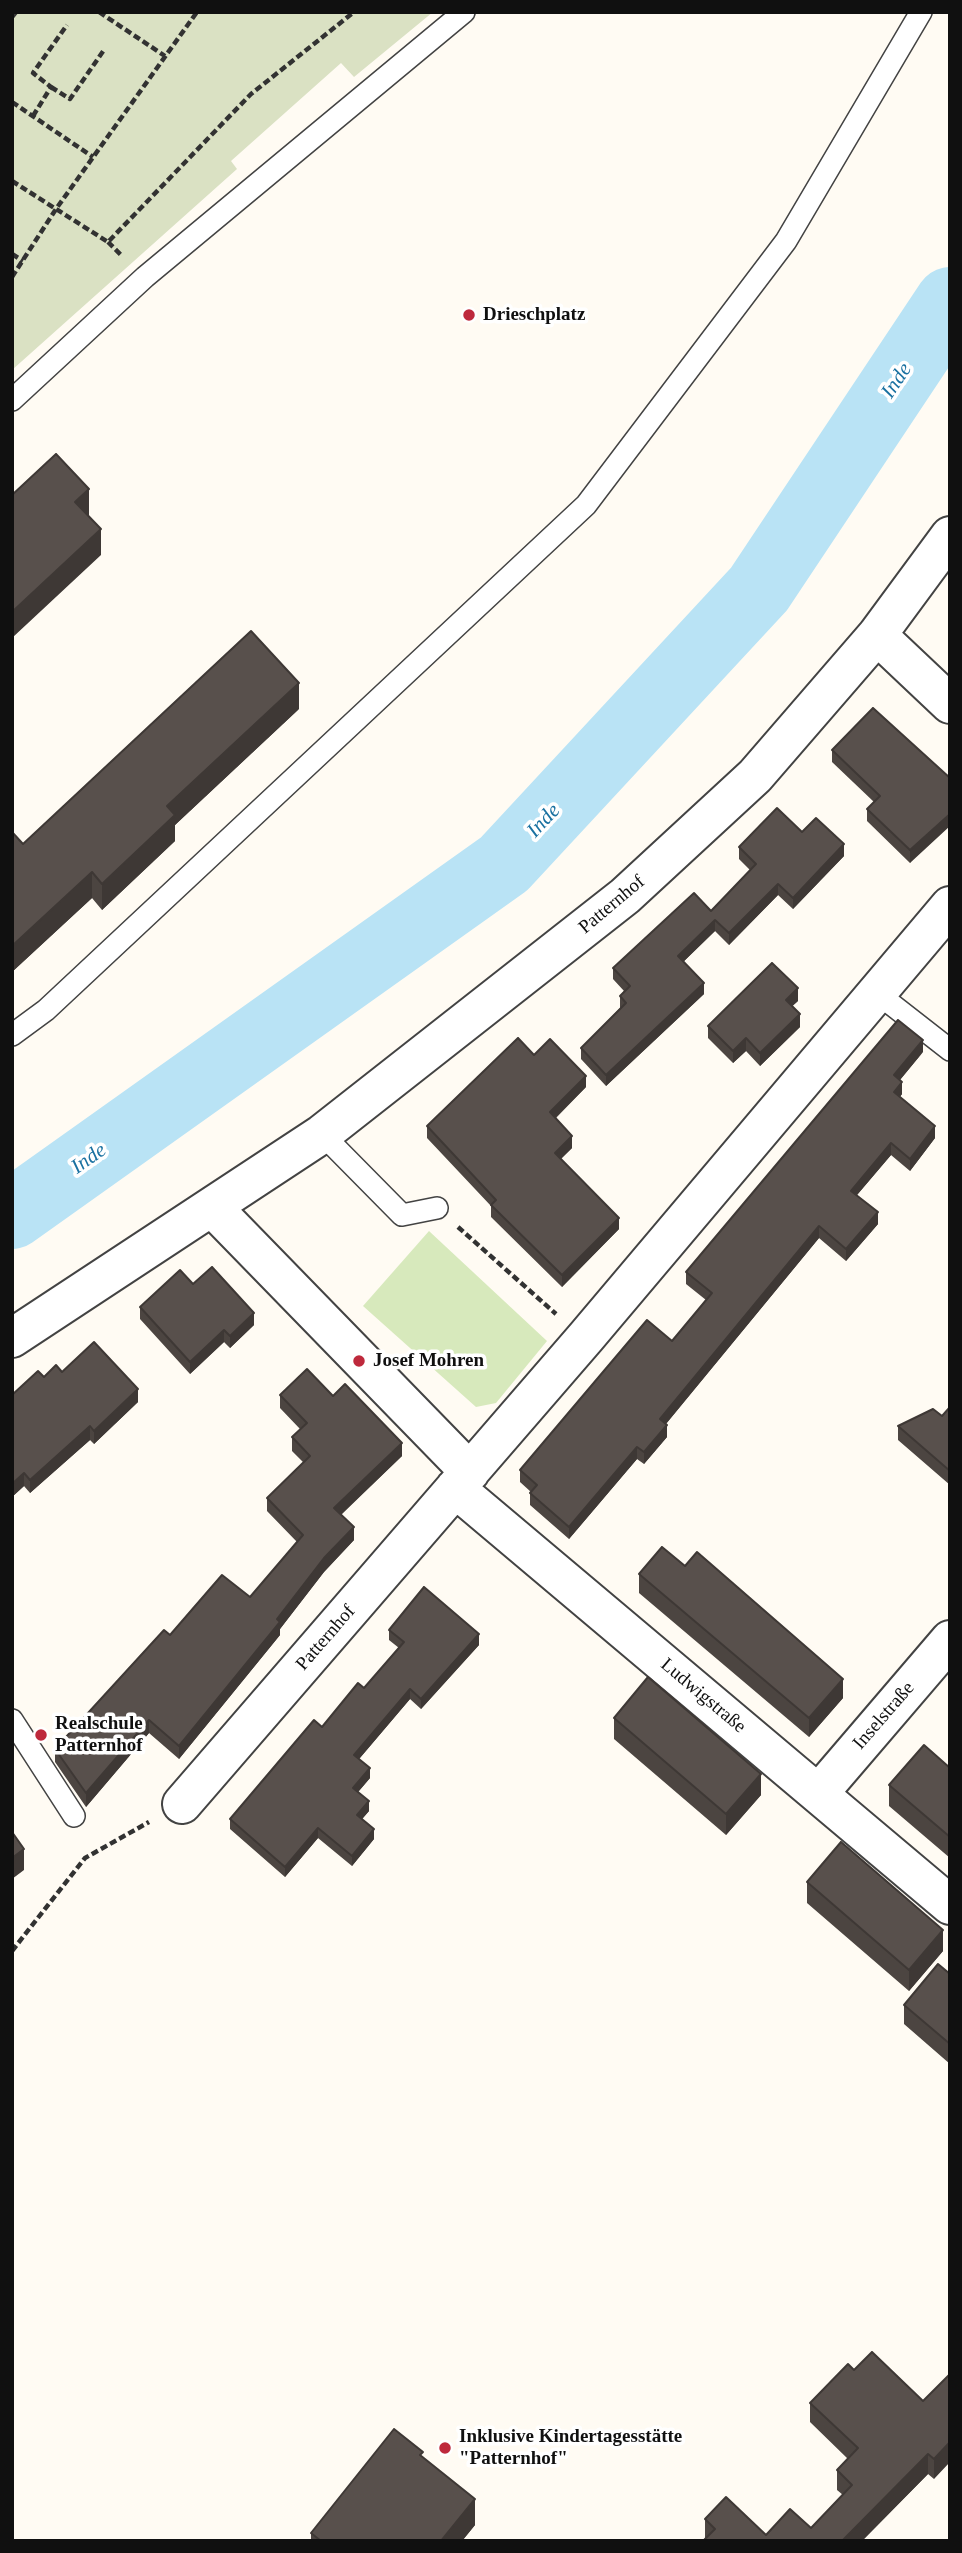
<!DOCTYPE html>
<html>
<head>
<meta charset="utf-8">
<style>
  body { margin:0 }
  #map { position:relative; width:962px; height:2553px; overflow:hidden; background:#fffbf3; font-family:Georgia,serif }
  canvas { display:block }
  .frame { position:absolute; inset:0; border:14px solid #101010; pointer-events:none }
</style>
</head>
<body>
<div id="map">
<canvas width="962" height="2553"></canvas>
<div class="frame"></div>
</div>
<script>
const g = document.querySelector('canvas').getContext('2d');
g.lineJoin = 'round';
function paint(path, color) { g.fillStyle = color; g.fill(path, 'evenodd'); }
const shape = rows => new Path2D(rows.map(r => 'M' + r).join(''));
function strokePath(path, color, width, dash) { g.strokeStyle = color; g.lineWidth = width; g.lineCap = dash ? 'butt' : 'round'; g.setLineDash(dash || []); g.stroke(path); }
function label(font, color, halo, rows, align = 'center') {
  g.font = font + ' Georgia,serif'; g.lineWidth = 7; g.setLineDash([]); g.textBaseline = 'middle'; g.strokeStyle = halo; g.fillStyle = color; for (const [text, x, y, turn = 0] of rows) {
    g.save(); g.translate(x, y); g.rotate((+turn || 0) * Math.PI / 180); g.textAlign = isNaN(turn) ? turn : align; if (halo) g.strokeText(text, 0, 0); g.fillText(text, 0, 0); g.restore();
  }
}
paint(shape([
  [429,1231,547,1341,496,1403,476,1407,363,1306]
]), '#d7e9bc');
paint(shape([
  [12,12,433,12,354,77,341,63,231,161,237,169,12,370]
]), '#dae1c3');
strokePath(shape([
  [12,1214,504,864,759,589,950,302]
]), '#b9e3f5', 70);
const service = shape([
  [12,400,145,277,464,12],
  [877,993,950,1050],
  [12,1035,46,1010,586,505,786,241,921,12],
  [322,1134,402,1215,437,1208],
  [12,1720,74,1816]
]);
const minor = shape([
  [877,635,950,704],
  [213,1208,470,1472],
  [12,1338,322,1134,625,896,755,776,877,635,950,536],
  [455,1488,950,1905],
  [819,1793,950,1640],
  [182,1804,586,1337,950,906]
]);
strokePath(service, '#434343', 24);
strokePath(minor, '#434343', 42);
strokePath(shape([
  [99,12,165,56],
  [12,17,16,12],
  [51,87,70,99,104,50],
  [12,102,93,157],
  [33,116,51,87,33,73,67,25],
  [12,181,108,242,251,94,354,12],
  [108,242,122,256],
  [12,254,23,261],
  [12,277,56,209,197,12],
  [458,1227,556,1314],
  [12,1951,85,1858,149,1822]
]), '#323232', 4.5, [7, 3.5]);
strokePath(service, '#fff', 21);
strokePath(minor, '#fff', 38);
paint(shape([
  [299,709,175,825,175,841,102,910,92,898,12,972,12,832,23,844],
  [832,750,950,778,910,863,867,821,867,809,874,802,832,762],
  [802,832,844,856,793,909,778,895,729,945,715,931,683,962,704,994,606,1086,581,1059,581,1048,620,1008,620,996,624,991,613,979,613,968,711,911,750,870,739,859,739,847],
  [798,1001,792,1006,800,1027,760,1066,746,1051,733,1063,708,1038,708,1026],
  [923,1052,900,1080,902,1094,900,1097,935,1138,910,1171,891,1155,857,1195,878,1224,846,1261,819,1238,666,1424,667,1437,644,1464,637,1459,569,1539,530,1505,530,1493,531,1492,520,1482,520,1470,672,1341,706,1300,686,1284,686,1272],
  [586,1087,556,1118,572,1148,561,1159,619,1229,562,1287,491,1217,491,1206,427,1138,427,1126],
  [193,1284,254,1325,230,1348,224,1342,190,1374,140,1319,140,1307],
  [62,1372,138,1402,94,1444,90,1440,30,1493,24,1486,12,1497,44,1377],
  [280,1395,333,1396,402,1456,341,1515,354,1540,324,1572,280,1629,280,1635,179,1759,149,1733,86,1807,55,1762,55,1749,170,1635,250,1597,297,1542,267,1511,267,1498,304,1463,292,1451,292,1437,300,1429,280,1408],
  [950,1407,950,1485,898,1440,898,1426,942,1416],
  [639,1574,843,1698,809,1737,639,1593],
  [389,1630,479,1645,421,1709,410,1699,359,1759,370,1778,358,1792,369,1811,362,1819,374,1839,352,1866,318,1838,285,1877,230,1829,230,1819,322,1727,364,1688,399,1648,389,1640],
  [614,1718,761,1795,726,1835,614,1739],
  [950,1768,950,1858,889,1806,889,1785],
  [807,1882,943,1951,909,1991,807,1903],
  [950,1974,950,2064,904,2024,904,2005],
  [854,2370,923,2401,950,2374,934,2479,928,2474,862,2541,703,2541,705,2539,705,2519,766,2535,811,2528,843,2495,837,2490,837,2470,848,2459,810,2422,810,2403],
  [423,2457,475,2525,462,2541,311,2541,311,2533]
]), '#4c4541');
paint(shape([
  [89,489,89,515,75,528,75,502],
  [101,529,101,555,12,638,12,612],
  [299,683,299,709,175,825,175,841,102,910,102,884,167,806],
  [950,814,950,826,910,863,910,850],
  [844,844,844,856,793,909,793,898],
  [92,872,92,898,12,972,12,946],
  [778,884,778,895,729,945,729,933],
  [715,920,715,931,678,967,678,956],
  [704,983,704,994,606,1086,606,1075],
  [798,988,798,1001,786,1012,786,1000],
  [800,1014,800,1027,760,1066,760,1053],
  [746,1038,746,1051,733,1063,733,1051],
  [923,1040,923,1052,894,1087,894,1075],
  [586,1076,586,1087,550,1123,550,1112],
  [902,1082,902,1094,894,1104,894,1092],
  [935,1126,935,1138,910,1171,910,1159],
  [572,1136,572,1148,555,1164,555,1153],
  [891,1143,891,1155,851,1202,851,1191],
  [878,1212,878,1224,846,1261,846,1249],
  [619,1218,619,1229,562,1287,562,1275],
  [819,1226,819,1238,660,1431,660,1419],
  [254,1313,254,1325,230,1348,230,1336],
  [224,1330,224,1342,190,1374,190,1362],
  [138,1389,138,1402,94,1444,94,1431],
  [667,1425,667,1437,644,1464,644,1452],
  [90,1426,90,1440,30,1493,30,1480],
  [402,1443,402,1456,334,1521,334,1508],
  [637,1447,637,1459,569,1539,569,1527],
  [24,1473,24,1486,12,1497,12,1484],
  [354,1527,354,1540,324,1572,280,1629,280,1635,179,1759,179,1746,324,1558],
  [479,1634,479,1645,421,1709,421,1699],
  [843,1679,843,1698,809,1737,809,1718],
  [410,1689,410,1699,354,1765,354,1755],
  [149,1720,149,1733,86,1807,86,1793],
  [370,1768,370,1778,353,1798,353,1788],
  [761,1774,761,1795,726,1835,726,1814],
  [369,1801,369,1811,357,1825,357,1815],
  [318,1828,318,1838,285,1877,285,1867],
  [374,1829,374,1839,352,1866,352,1856],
  [24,1849,24,1870,12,1879,12,1858],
  [943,1930,943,1951,909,1991,909,1970],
  [950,2442,950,2462,934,2479,934,2459],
  [928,2454,928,2474,862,2541,842,2541],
  [475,2499,475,2525,462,2541,441,2541]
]), '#3e3835');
const building = shape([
  [56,454,89,489,75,502,101,529,12,612,12,495,56,454],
  [251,631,299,683,167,806,175,815,102,884,92,872,12,946,12,832,23,844,251,631],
  [873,708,950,778,950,814,910,850,867,809,880,796,832,750,873,708],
  [777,808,802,832,816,818,844,844,793,898,778,884,729,933,715,920,678,956,704,983,606,1075,581,1048,626,1003,620,996,630,986,613,968,694,893,711,911,756,864,739,847,777,808],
  [772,963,798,988,786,1000,800,1014,760,1053,746,1038,733,1051,708,1026,772,963],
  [898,1020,923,1040,894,1075,902,1082,894,1092,935,1126,910,1159,891,1143,851,1191,878,1212,846,1249,819,1226,660,1419,667,1425,644,1452,637,1447,569,1527,530,1493,537,1485,520,1470,647,1320,672,1341,712,1293,686,1272,898,1020],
  [518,1038,534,1055,550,1039,586,1076,550,1112,572,1136,555,1153,619,1218,562,1275,491,1205,496,1200,427,1126,518,1038],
  [212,1267,254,1313,230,1336,224,1330,190,1362,140,1307,180,1270,193,1284,212,1267],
  [94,1342,138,1389,94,1431,90,1426,30,1480,24,1473,12,1484,12,1395,38,1371,44,1377,56,1365,62,1372,94,1342],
  [307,1369,333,1396,345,1384,402,1443,334,1508,354,1527,324,1558,277,1619,280,1622,179,1746,149,1720,86,1793,55,1749,164,1630,170,1635,222,1575,250,1597,303,1535,267,1498,310,1456,292,1437,307,1423,280,1395,307,1369],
  [950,1407,950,1471,898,1426,933,1409,942,1416,950,1407],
  [662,1547,685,1566,697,1552,843,1679,809,1718,639,1574,662,1547],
  [424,1587,479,1634,421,1699,410,1689,354,1755,370,1768,353,1788,369,1801,357,1815,374,1829,352,1856,318,1828,285,1867,230,1819,314,1720,322,1727,358,1683,364,1688,404,1642,389,1630,424,1587],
  [648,1677,761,1774,726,1814,614,1718,648,1677],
  [924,1745,950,1768,950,1837,889,1785,924,1745],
  [12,1832,24,1849,12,1858,12,1832],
  [841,1842,943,1930,909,1970,807,1882,841,1842],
  [938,1964,950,1974,950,2044,904,2005,938,1964],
  [872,2352,923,2401,950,2374,950,2442,934,2459,928,2454,842,2541,703,2541,715,2529,705,2519,726,2497,766,2535,790,2509,811,2528,852,2485,837,2470,858,2448,810,2403,848,2364,854,2370,872,2352],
  [394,2429,423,2452,420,2455,475,2499,441,2541,321,2541,311,2533,394,2429]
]);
paint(building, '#58504c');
strokePath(building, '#3e3835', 2);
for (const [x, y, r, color] of [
  [469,315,7,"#be293c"],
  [359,1361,7,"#be293c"],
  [41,1735,7,"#be293c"],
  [445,2448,7,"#be293c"]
]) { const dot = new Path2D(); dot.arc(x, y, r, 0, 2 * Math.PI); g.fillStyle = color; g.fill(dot); strokePath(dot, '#fff', 2.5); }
label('bold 19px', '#101010', '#fff', [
  ["Drieschplatz",483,315],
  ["Josef Mohren",373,1361],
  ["Realschule",55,1724],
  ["Patternhof",55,1746],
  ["Inklusive Kindertagesstätte",459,2437],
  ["\"Patternhof\"",459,2459]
], 'left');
label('19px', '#101010', '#fff', [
  ["Patternhof",612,905,-40],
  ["Patternhof",326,1638,-49],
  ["Ludwigstraße",703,1696,40],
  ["Inselstraße",884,1716,-49]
]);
label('italic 21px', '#1a71a1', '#fff', [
  ["Inde",897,381,-56],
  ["Inde",544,821,-47],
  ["Inde",89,1159,-35]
]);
</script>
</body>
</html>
